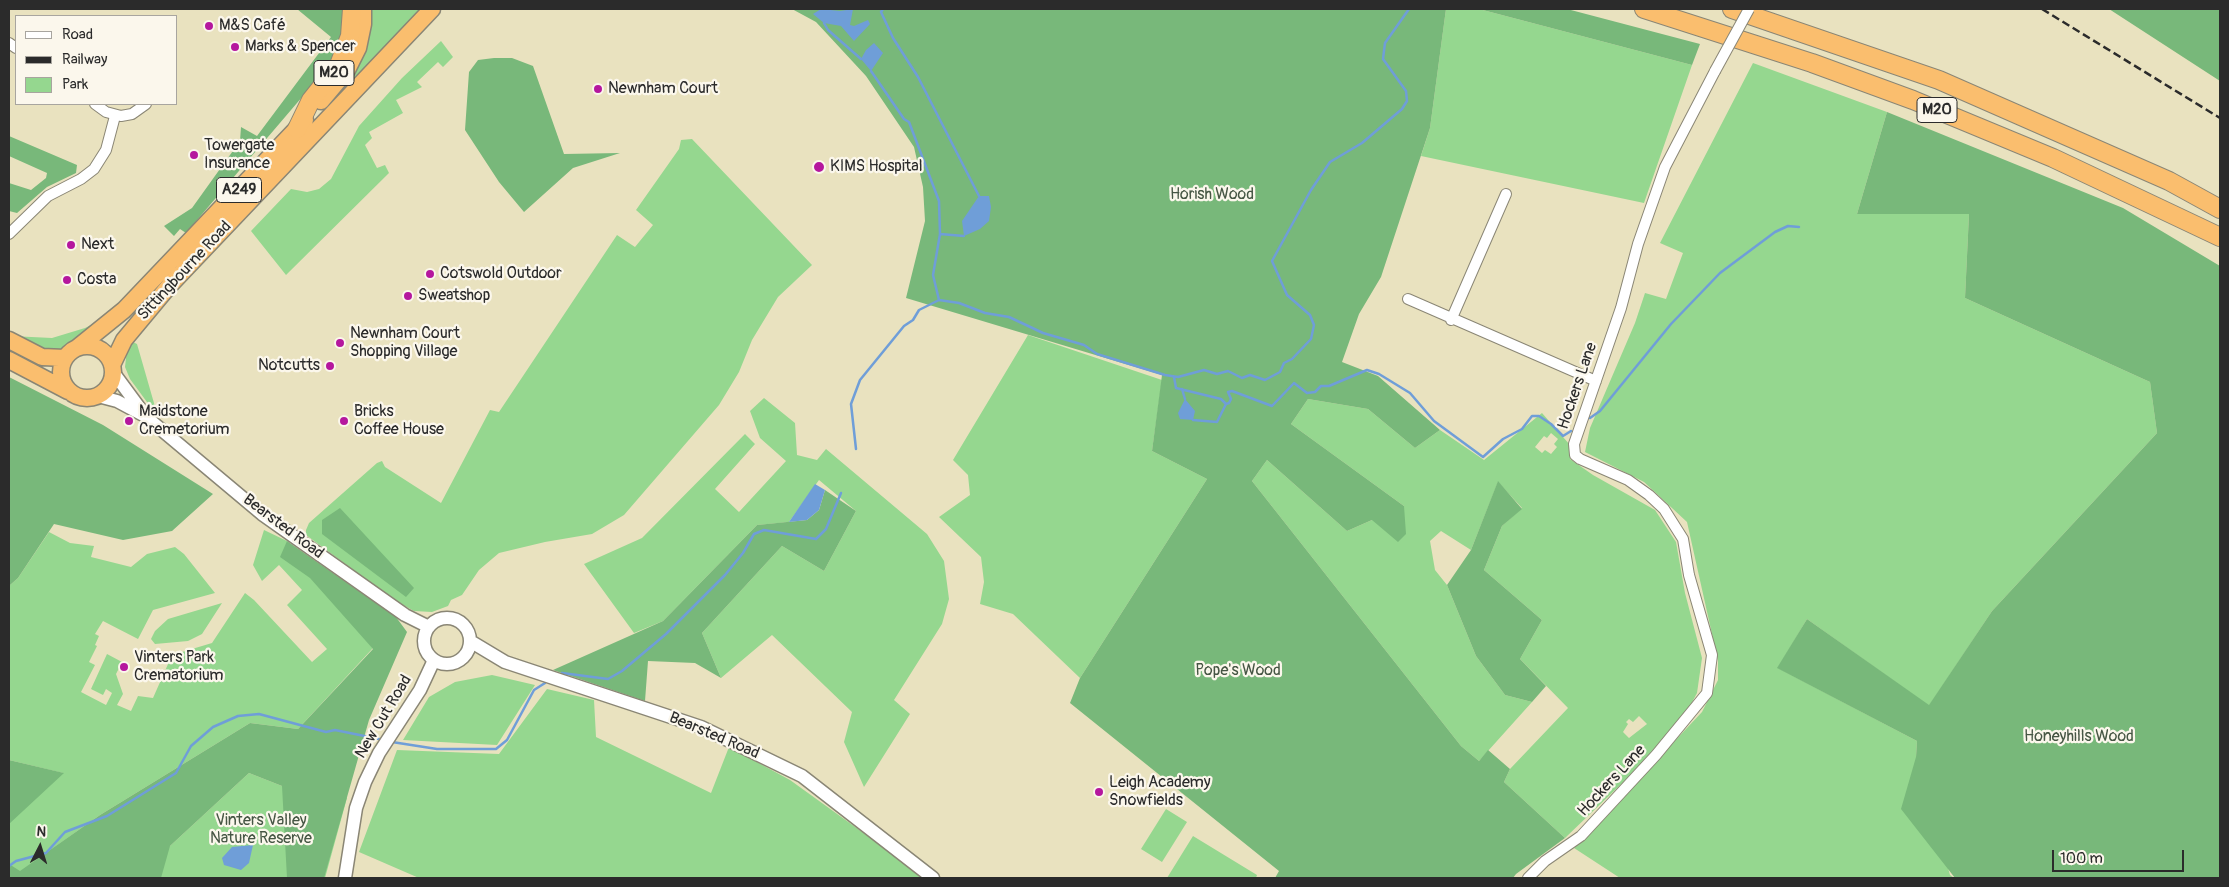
<!DOCTYPE html>
<html>
<head>
<meta charset="utf-8">
<style>
  body { margin:0 }
  #map { position:relative; width:2229px; height:887px; overflow:hidden; background:#e9e2bf; font-family:Pangolin,sans-serif }
  canvas { display:block }
  .frame { position:absolute; inset:0; border:10px solid #2b2b2b; pointer-events:none }
  .legend { position:absolute; left:15px; top:15px; width:162px; height:90px; box-sizing:border-box; background:#fbf7ec; border:1px solid #a8a59f; margin:0; padding:6px 9px; list-style:none; font-size:15px; color:#2b2b2b }
  .legend li { display:flex; align-items:center; gap:10px; height:25px }
  .legend b { width:25px; border:1px solid #a8a59f }
  .north { position:absolute; left:15px; top:822px; width:50px; height:50px; -webkit-text-stroke:4px #fbf7ec; paint-order:stroke; rotate:5deg; font-size:14px; font-weight:700; line-height:20px; text-align:center; color:#2b2b2b }
  .north::after { content:''; display:block; margin:auto; width:18px; height:22px; background:#2b2b2b; clip-path:polygon(50% 0,100% 100%,50% 72%,0 100%) }
  .scale { position:absolute; left:2052px; top:850px; width:132px; height:22px; box-sizing:border-box; border:2px solid #2b2b2b; border-top:0; padding-left:6px; font-size:15px; line-height:18px; white-space:nowrap; color:#2b2b2b; -webkit-text-stroke:4px #fbf7ec; paint-order:stroke }
</style>
</head>
<body>
<div id="map">
<canvas width="2229" height="887"></canvas>
<div class="frame"></div>
<ul class="legend">
<li><b style="height:6px;background:#fff"></b>Road</li>
<li><b style="height:6px;background:#2b2b2b"></b>Railway</li>
<li><b style="height:14px;background:#95d78f"></b>Park</li>
</ul>
<div class="north">N</div>
<div class="scale">100 m</div>
</div>
<script>
const g = document.querySelector('canvas').getContext('2d');
g.lineJoin = 'round';
function paint(path, color) { g.fillStyle = color; g.fill(path, 'evenodd'); }
const shape = rows => new Path2D(rows.map(r => 'M' + r).join(''));
function strokePath(path, color, width, dash) { g.strokeStyle = color; g.lineWidth = width; g.lineCap = dash ? 'butt' : 'round'; g.setLineDash(dash || []); g.stroke(path); }
function label(font, color, halo, rows, align = 'center') {
  g.font = font + ' Pangolin,sans-serif'; g.lineWidth = 4.5; g.setLineDash([]); g.textBaseline = 'middle'; g.strokeStyle = halo; g.fillStyle = color; for (const [text, x, y, turn = 0] of rows) {
    g.save(); g.translate(x, y); g.rotate((+turn || 0) * Math.PI / 180); g.textAlign = isNaN(turn) ? turn : align; if (halo) g.strokeText(text, 0, 0); g.fillText(text, 0, 0); g.restore();
  }
}
paint(shape([
  [372,9,422,9,333,104,330,101,362,58],
  [1446,9,1479,9,1692,65,1644,203,1421,156,1430,128],
  [441,41,453,57,443,67,438,62,417,82,422,87,396,100,403,113,369,132,372,138,365,145,377,168,385,165,389,173,286,275,251,231,291,189,307,192,319,189,331,179,359,126,402,78],
  [1753,63,1887,112,1857,214,1969,214,1965,298,2150,382,2157,433,1992,611,1929,706,1807,619,1778,668,1917,741,1916,757,1950,875,1954,878,1620,878,1574,848,1702,712,1718,680,1718,661,1687,522,1644,482,1585,452,1590,428,1635,323,1645,293,1666,299,1683,253,1660,243],
  [692,139,812,265,778,297,752,340,739,372,719,405,624,515,592,534,545,542,499,553,479,570,462,595,451,600,448,606,432,612,414,611,394,600,306,535,306,530,309,523,377,463,382,461,385,467,441,503,490,410,499,412,617,235,635,247,653,225,636,210,679,149,681,140],
  [109,316,60,350,45,351,11,336,52,338,85,328],
  [1028,335,1162,380,1152,451,1207,479,1080,678,1013,614,980,604,984,582,981,557,939,517,970,495,968,475,953,460],
  [131,341,137,344,158,417,130,379,125,367,127,349],
  [764,398,795,423,797,455,817,460,826,449,927,534,944,561,949,599,942,624,894,700,910,714,864,787,844,742,852,712,772,635,721,678,702,633,782,546,824,571,856,511,819,480,789,522,757,525,663,621,634,633,584,564,642,538,745,434,755,444,715,489,739,512,786,461,760,438,750,411],
  [1308,399,1368,409,1415,448,1440,430,1484,460,1542,413,1570,445,1570,459,1593,475,1655,510,1676,542,1685,593,1702,658,1697,693,1688,710,1638,768,1565,838,1504,782,1510,769,1568,708,1520,659,1542,620,1484,570,1502,526,1522,508,1498,482,1471,550,1441,531,1430,541,1435,570,1447,585,1476,656,1505,695,1532,702,1479,761,1461,746,1252,481,1267,460,1347,531,1404,506,1291,424],
  [1551,433,1558,439,1554,444,1557,447,1551,454,1545,450,1542,453,1535,447,1544,436,1547,438],
  [1639,716,1647,724,1629,738,1623,732,1628,724,1626,722,1629,719,1633,722],
  [264,530,287,541,373,648,298,729,250,723,100,815,32,863,41,878,9,878,9,800,63,773,9,760,9,586,18,578,49,532,70,543,94,546,91,557,131,567,147,554,175,547,184,554,215,593,153,610,138,639,103,621,95,634,99,636,95,645,97,646,89,662,95,665,81,692,106,705,112,693,106,689,103,695,91,689,107,654,122,662,116,674,123,694,117,705,131,711,138,696,153,698,172,655,212,643,245,593,254,600,312,662,327,649,287,605,302,590,279,565,262,581,253,565],
  [222,603,202,634,188,641,155,644,151,639,155,631,168,619],
  [492,675,535,685,497,745,403,740,429,697,455,682],
  [547,689,594,700,596,737,711,793,729,747,790,780,926,878,419,878,359,852,397,750,499,754],
  [249,773,282,786,347,798,325,878,85,878,170,846],
  [1166,809,1187,822,1162,862,1141,849],
  [1193,836,1257,875,1256,878,1167,878]
]), '#95d78f');
paint(shape([
  [297,9,344,9,341,40,326,69,186,233,180,229,174,236,164,226,192,208,240,141,241,127,257,136,331,37],
  [792,9,1446,9,1430,128,1381,277,1359,314,1342,362,1378,376,1440,430,1415,448,1368,409,1308,399,1291,424,1404,506,1406,534,1398,542,1372,520,1347,531,1267,460,1252,481,1461,746,1479,761,1488,750,1510,769,1504,782,1565,838,1516,874,1513,878,1275,878,1279,871,1070,703,1080,678,1207,479,1152,451,1162,375,906,298,925,221,923,187,914,147,866,76,816,22],
  [1479,9,1567,9,1700,44,1692,65],
  [2109,9,2220,9,2220,81],
  [494,58,512,58,533,66,564,154,620,153,573,168,524,212,499,182,465,130,469,72,478,60],
  [1887,112,2123,208,2220,266,2220,878,1955,878,1901,809,1916,757,1917,741,1777,668,1807,619,1929,705,1992,611,2157,433,2150,382,1965,298,1969,214,1857,214],
  [9,136,77,165,76,173,47,187,17,213,9,211,9,183,31,190,46,178,47,173,9,156],
  [9,377,103,425,213,494,172,531,123,540,54,524,18,578,9,586],
  [1498,481,1522,509,1502,526,1484,570,1542,620,1520,659,1546,686,1532,702,1505,695,1476,656,1447,585,1471,550],
  [825,490,856,511,824,571,782,546,702,633,721,678,695,663,648,661,645,701,553,670,663,621,757,525,807,520,819,510],
  [340,508,414,588,406,597,322,534,322,520],
  [287,541,396,617,407,632,369,720,324,878,287,878,282,786,249,773,170,846,161,878,9,878,9,864,20,871,100,815,250,723,298,729,373,649,310,578,280,557],
  [9,760,64,773,9,824]
]), '#78b87a');
paint(shape([
  [821,9,840,11,853,9,850,25,854,26,868,20,870,24,854,41,841,26,824,23,813,14],
  [874,43,883,53,871,71,861,59,866,50],
  [979,196,989,196,991,207,989,221,980,229,964,236,962,221],
  [1185,399,1195,411,1193,420,1180,419,1178,413],
  [815,484,825,490,819,510,807,520,789,522],
  [253,845,249,863,241,870,224,865,222,858,232,847]
]), '#6f9ed8');
strokePath(shape([
  [883,9,881,12,893,38,918,77,979,196],
  [824,23,828,30,861,59],
  [871,71,904,119,909,122,939,201,940,234,933,275,939,300],
  [940,234,964,236],
  [1174,377,1176,388,1221,399,1226,404],
  [1182,389,1185,399],
  [1590,418,1600,411,1671,324,1720,273,1775,232,1788,226,1799,227],
  [1193,420,1217,422,1226,404,1229,403,1231,399,1228,392,1232,391,1272,406,1294,383,1307,393,1315,392,1321,386,1329,386,1367,370,1379,374,1410,393,1434,421,1483,457,1503,439,1522,429,1532,416,1539,416,1551,424,1563,436,1571,431],
  [856,449,851,404,860,380,904,326,913,320,919,310,939,300,959,303,985,313,1009,317,1043,333,1084,345,1097,354,1165,375,1178,377,1204,370,1217,374,1228,371,1242,378,1250,375,1265,380,1280,372,1284,363,1292,359,1311,339,1314,325,1310,315,1287,295,1272,261,1311,190,1330,162,1362,143,1402,109,1407,101,1406,91,1383,59,1385,43,1409,9],
  [562,673,608,679,622,671,666,634,725,575,743,553,754,534,764,530,816,539,826,529,841,493],
  [392,742,437,749,496,749,507,740,534,690,545,683],
  [9,866,16,861,46,853,65,832,107,816,176,773,191,746,213,727,238,716,259,714,326,732,335,730,384,740]
]), '#6f9ed8', 2.5);
const minor = shape([
  [9,43,16,48],
  [95,104,106,112,121,116,132,114,146,104],
  [9,234,48,196,81,179,94,169,106,150,115,116],
  [1408,299,1596,381],
  [1451,320,1506,194],
  [1528,878,1545,861,1581,836,1656,755,1707,693,1712,655,1689,575,1683,539,1664,509,1649,495,1628,480,1580,459,1575,455,1574,444,1621,308,1638,244,1665,167,1715,71]
]);
const tertiary = shape([
  [113,372,144,414],
  [98,396,117,401,145,416,262,514,405,615,429,627],
  '424 641a23 23 0 1 1 46 0a23 23 0 1 1-46 0Z',
  [470,641,505,662,701,727,802,776,933,878],
  [345,878,356,808,365,782,379,753,420,690,434,660]
]);
const trunk = shape([
  [321,101,347,70,358,48,363,24,363,9],
  [9,340,42,357,65,358],
  '61 372a26 26 0 1 1 52 0a26 26 0 1 1-52 0Z',
  [77,348,124,310,305,120],
  [9,360,68,391],
  [112,365,124,340,169,286,432,9]
]);
const motorway = shape([
  [1644,9,1812,63,1913,100,2053,158,2220,237],
  [1732,9,1939,80,2169,181,2220,209],
  [297,129,311,100,339,65,350,36,352,9]
]);
strokePath(minor, '#8a8675', 12);
strokePath(tertiary, '#8a8675', 15);
strokePath(trunk, '#8a8675', 19);
strokePath(motorway, '#8a8675', 20);
strokePath(minor, '#fff', 10);
strokePath(tertiary, '#fff', 12);
strokePath(trunk, '#fabe6e', 16);
strokePath(motorway, '#fabe6e', 18);
strokePath(shape([
  [2042,9,2220,118]
]), '#2b2b2b', 2.5, [8, 4]);
const minorBridge = shape([
  [1715,71,1749,9]
]);
strokePath(minorBridge, '#8a8675', 12, []);
strokePath(minorBridge, '#fff', 10);
for (const [x, y, r, color] of [
  [209,26,5,"#b5179e"],
  [235,47,5,"#b5179e"],
  [598,89,5,"#b5179e"],
  [194,155,5,"#b5179e"],
  [819,167,6,"#b5179e"],
  [71,245,5,"#b5179e"],
  [430,274,5,"#b5179e"],
  [67,280,5,"#b5179e"],
  [408,296,5,"#b5179e"],
  [340,343,5,"#b5179e"],
  [330,366,5,"#b5179e"],
  [129,421,5,"#b5179e"],
  [344,421,5,"#b5179e"],
  [124,667,5,"#b5179e"],
  [1099,792,5,"#b5179e"]
]) { const dot = new Path2D(); dot.arc(x, y, r, 0, 2 * Math.PI); g.fillStyle = color; g.fill(dot); strokePath(dot, '#fbf7ec', 2); }
for (const [x, y, w] of [
  [334,73,40],
  [1937,110,40],
  [239,190,45]
]) { const box = new Path2D(); box.roundRect(x - w / 2, y - 12.5, w, 25, 4); g.fillStyle = '#fbf7ec'; g.fill(box); strokePath(box, '#2b2b2b', 1); }
label('bold 15px', '#2b2b2b', null, [
  ["M20",334,73],
  ["M20",1937,110],
  ["A249",239,190]
]);
label('16px', '#2b2b2b', '#fbf7ec', [
  ["M&S Café",219,26],
  ["Marks & Spencer",245,47],
  ["Newnham Court",608,89],
  ["Towergate",204,146],
  ["Insurance",204,164],
  ["KIMS Hospital",830,167],
  ["Next",81,245],
  ["Cotswold Outdoor",440,274],
  ["Costa",77,280],
  ["Sweatshop",418,296],
  ["Newnham Court",350,334],
  ["Shopping Village",350,352],
  ["Notcutts",320,366,"right"],
  ["Maidstone",139,412],
  ["Cremetorium",139,430],
  ["Bricks",354,412],
  ["Coffee House",354,430],
  ["Vinters Park",134,658],
  ["Crematorium",134,676],
  ["Leigh Academy",1109,783],
  ["Snowfields",1109,801]
], 'left');
label('16px', '#465644', '#fbf7ec', [
  ["Horish Wood",1212,195],
  ["Pope's Wood",1238,671],
  ["Honeyhills Wood",2079,737],
  ["Vinters Valley",261,821],
  ["Nature Reserve",261,839]
]);
label('16px', '#2b2b2b', '#fbf7ec', [
  ["Sittingbourne Road",185,271,-47],
  ["Hockers Lane",1578,386,-71],
  ["Bearsted Road",283,527,37],
  ["New Cut Road",384,717,-59],
  ["Bearsted Road",714,736,23],
  ["Hockers Lane",1612,781,-47]
]);
</script>
</body>
</html>
